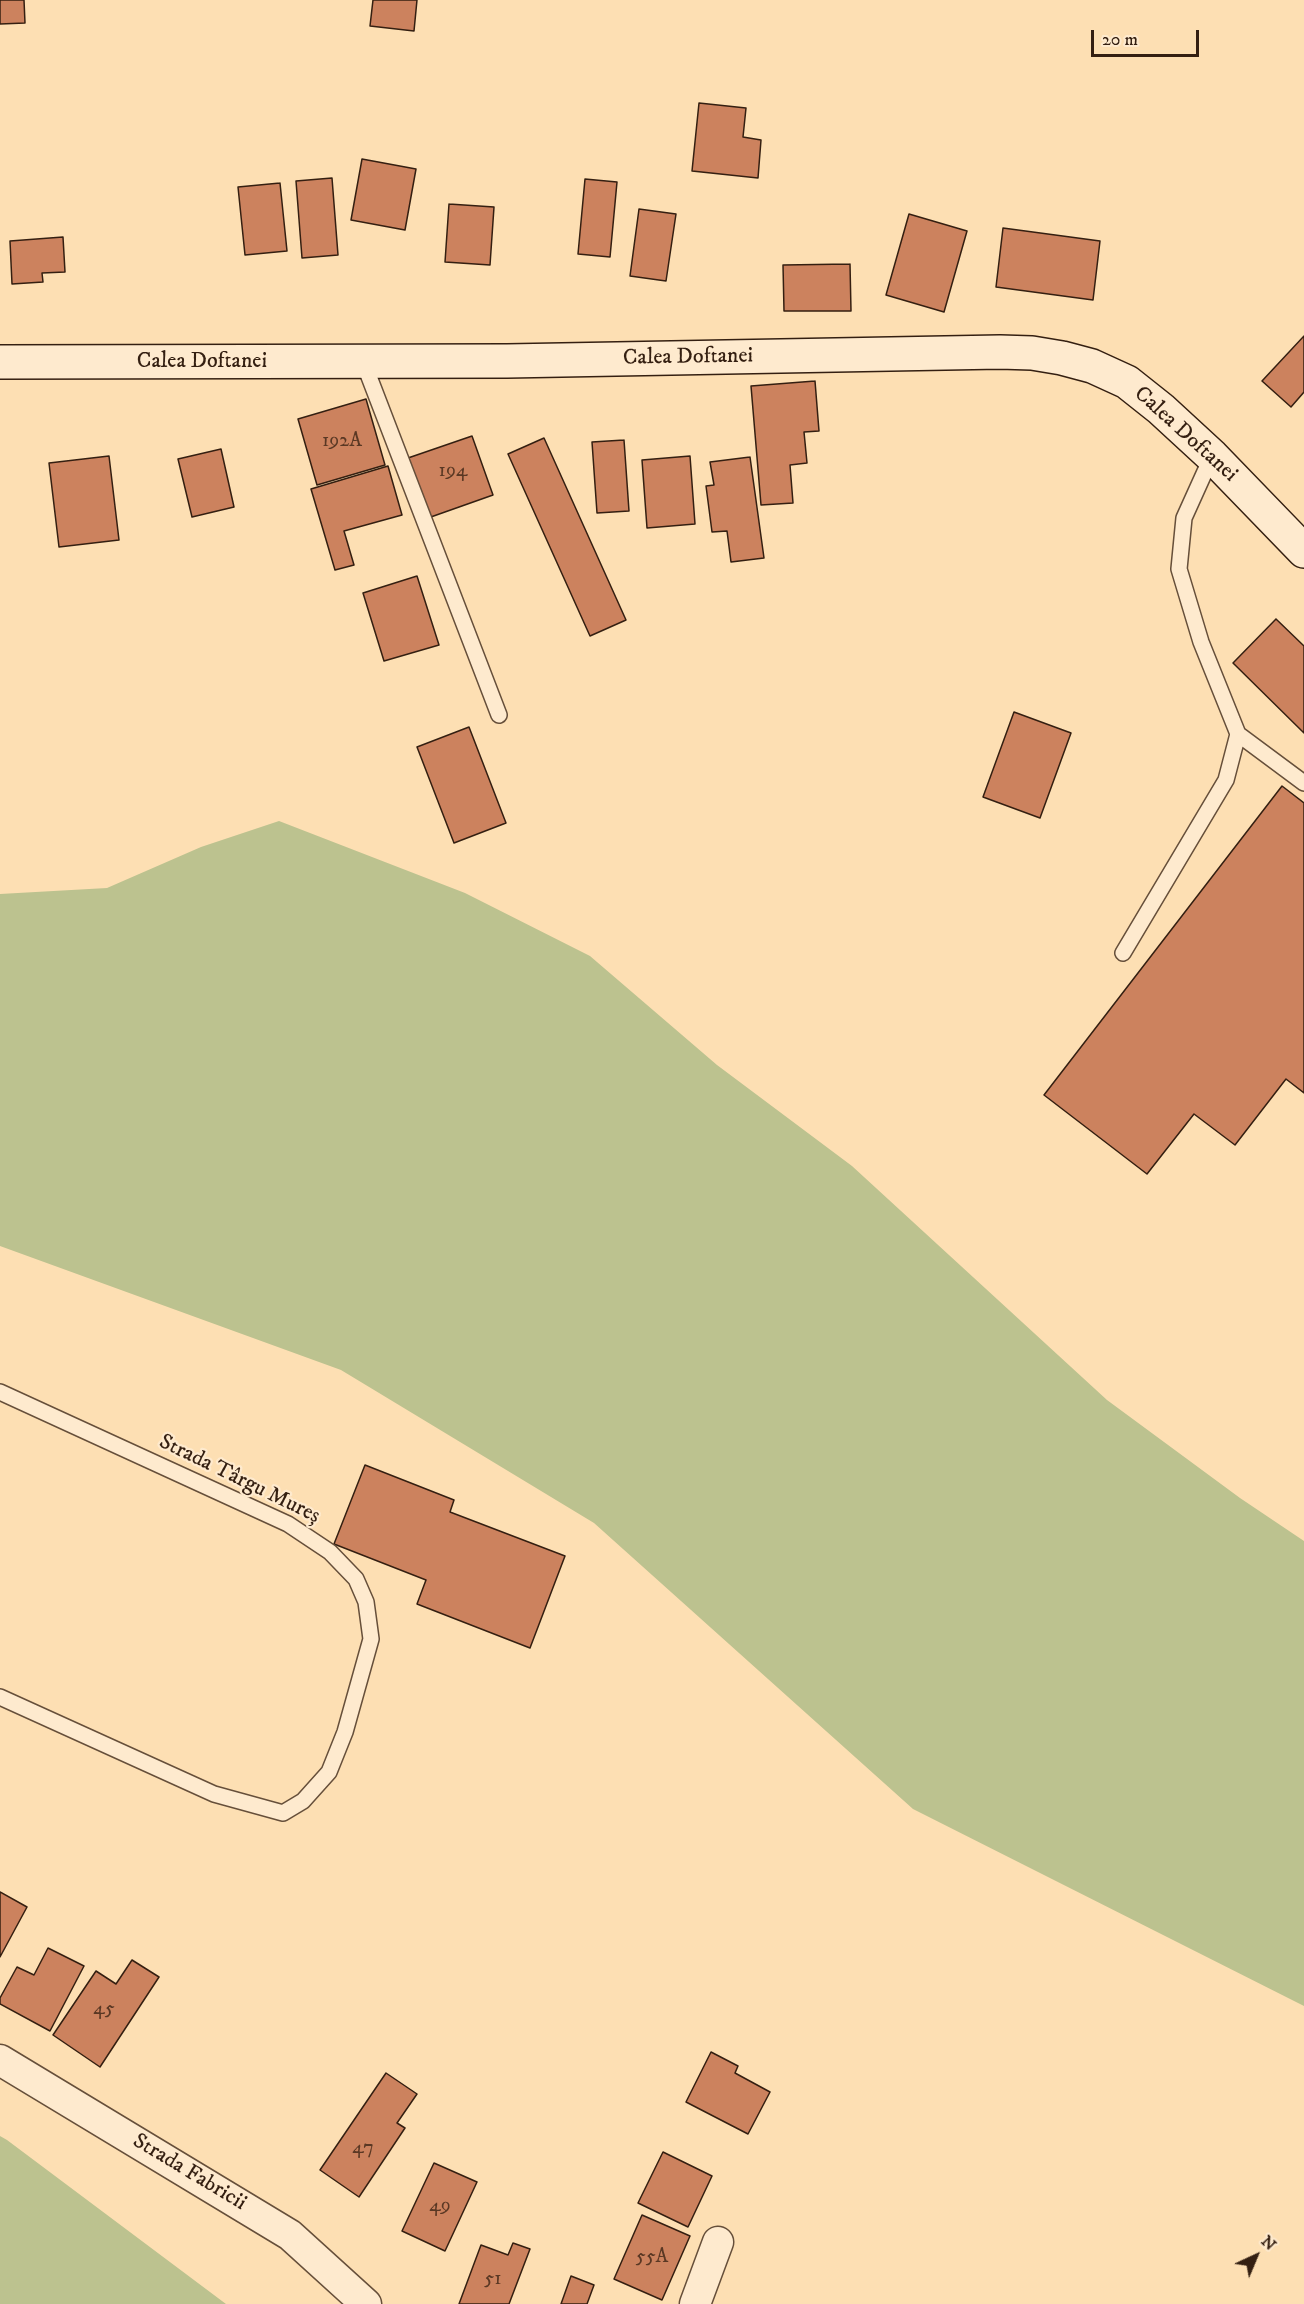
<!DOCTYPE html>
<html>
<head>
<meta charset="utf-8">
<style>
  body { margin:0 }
  #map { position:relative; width:1304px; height:2304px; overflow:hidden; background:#fddfb3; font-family:"IM FELL DW Pica",serif }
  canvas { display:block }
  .north { position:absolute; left:1226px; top:2226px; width:60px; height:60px; -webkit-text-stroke:4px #feeace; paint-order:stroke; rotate:44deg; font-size:16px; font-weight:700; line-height:24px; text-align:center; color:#341f11 }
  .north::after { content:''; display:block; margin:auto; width:21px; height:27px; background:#341f11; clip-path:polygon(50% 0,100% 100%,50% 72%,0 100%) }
  .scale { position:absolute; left:1091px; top:30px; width:108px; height:27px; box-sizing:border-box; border:3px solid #341f11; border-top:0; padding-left:8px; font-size:18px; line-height:21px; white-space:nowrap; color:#341f11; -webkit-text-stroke:4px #feeace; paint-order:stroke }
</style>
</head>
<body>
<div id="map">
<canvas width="1304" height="2304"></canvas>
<div class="north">N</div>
<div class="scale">20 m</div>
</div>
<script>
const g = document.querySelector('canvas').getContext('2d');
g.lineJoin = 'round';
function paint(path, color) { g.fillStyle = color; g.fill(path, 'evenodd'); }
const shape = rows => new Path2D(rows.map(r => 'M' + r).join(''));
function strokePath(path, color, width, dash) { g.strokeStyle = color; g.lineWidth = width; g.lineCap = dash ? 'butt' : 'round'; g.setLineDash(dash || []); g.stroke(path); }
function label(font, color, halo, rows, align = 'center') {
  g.font = font + ' "IM FELL DW Pica",serif'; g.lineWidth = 4.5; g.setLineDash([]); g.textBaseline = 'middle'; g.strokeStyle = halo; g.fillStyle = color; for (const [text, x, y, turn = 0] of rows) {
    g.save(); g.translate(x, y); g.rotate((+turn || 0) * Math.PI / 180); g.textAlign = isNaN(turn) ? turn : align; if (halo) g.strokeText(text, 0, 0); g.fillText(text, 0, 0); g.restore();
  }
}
paint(shape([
  [279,821,465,893,590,956,717,1065,852,1166,1107,1400,1240,1498,1304,1541,1304,2006,913,1809,594,1523,341,1370,0,1246,0,894,107,888,201,847],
  [0,2136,7,2140,226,2304,0,2304]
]), '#bcc28f');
const building = shape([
  [0,0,24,0,25,23,0,24,0,0],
  [373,0,417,0,414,31,370,26,373,0],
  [699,103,746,108,743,137,761,140,758,178,692,171,699,103],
  [362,159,416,169,405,230,351,220,362,159],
  [332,178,338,255,302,258,296,181,332,178],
  [585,179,617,182,610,257,578,254,585,179],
  [280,183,287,251,245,255,238,187,280,183],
  [449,204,494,207,490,265,445,262,449,204],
  [639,209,676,214,666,281,630,276,639,209],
  [909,214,967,231,944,312,886,295,909,214],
  [1003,228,1100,241,1093,300,996,287,1003,228],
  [63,237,65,272,42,273,43,282,12,284,10,241,63,237],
  [850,264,851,311,784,311,783,265,850,264],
  [1304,336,1304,392,1291,407,1262,381,1304,336],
  [815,381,819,431,804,432,807,463,790,465,793,503,761,505,751,386,815,381],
  [366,399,385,465,317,485,298,419,366,399],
  [472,436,493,495,428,518,408,458,472,436],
  [544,438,626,620,590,636,508,454,544,438],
  [624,440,629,511,597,513,592,442,624,440],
  [221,449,234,507,192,517,178,459,221,449],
  [109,456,119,540,59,547,49,463,109,456],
  [690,456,695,524,647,528,642,460,690,456],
  [750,457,764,558,731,562,727,531,712,532,706,486,714,485,710,462,750,457],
  [388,466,402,515,344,531,354,565,335,570,311,489,388,466],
  [417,576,439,645,384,661,363,593,417,576],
  [1276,619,1304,646,1304,733,1233,663,1276,619],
  [1014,712,1071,733,1040,818,983,797,1014,712],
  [469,727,506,823,454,843,417,747,469,727],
  [1282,786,1304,803,1304,1093,1286,1079,1235,1145,1194,1114,1147,1174,1044,1095,1282,786],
  [365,1465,454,1500,450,1512,565,1556,530,1648,417,1604,426,1580,334,1544,365,1465],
  [0,1892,27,1907,0,1957,0,1892],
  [48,1948,84,1966,50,2031,0,2004,0,1998,17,1967,34,1975,48,1948],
  [132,1960,159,1977,100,2067,53,2035,96,1971,116,1984,132,1960],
  [711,2052,738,2066,735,2073,770,2092,748,2134,686,2102,711,2052],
  [386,2073,417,2094,397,2123,405,2128,359,2197,320,2170,386,2073],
  [663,2152,712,2176,688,2227,638,2203,663,2152],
  [434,2163,477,2182,445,2251,402,2231,434,2163],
  [642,2215,690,2236,662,2300,614,2279,642,2215],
  [513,2243,530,2249,509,2304,459,2304,481,2245,508,2255,513,2243],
  [571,2276,594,2285,587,2304,561,2304,571,2276]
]);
paint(building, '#cc825e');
strokePath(building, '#341f11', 1.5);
const service = shape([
  [363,361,499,715],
  [1212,456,1184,518,1179,569,1201,642,1238,734,1304,783],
  [1123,953,1226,780,1238,734],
  [0,1392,288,1524,330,1552,356,1579,366,1602,371,1639,345,1732,329,1772,303,1801,283,1813,214,1794,0,1697]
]);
const minor = shape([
  [0,2060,290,2235,366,2304],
  [695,2304,718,2242]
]);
const secondary = shape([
  [0,362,507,361,1000,352,1032,353,1062,358,1092,366,1127,382,1161,409,1212,456,1304,551]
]);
strokePath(service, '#664f3a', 18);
strokePath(minor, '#664f3a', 33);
strokePath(secondary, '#341f11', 36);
strokePath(service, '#feeace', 15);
strokePath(minor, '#feeace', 30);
strokePath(secondary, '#feeace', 33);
label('20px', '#5a3824', null, [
  ["192A",342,442],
  ["194",453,472],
  ["45",104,2010],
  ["47",363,2149],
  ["49",440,2207],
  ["55A",652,2258],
  ["51",493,2280]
]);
label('22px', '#341f11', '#feeace', [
  ["Calea Doftanei",688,358,-1],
  ["Calea Doftanei",202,362],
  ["Calea Doftanei",1185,435,42],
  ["Strada Târgu Mureș",239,1480,26],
  ["Strada Fabricii",189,2173,31]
]);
</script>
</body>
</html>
